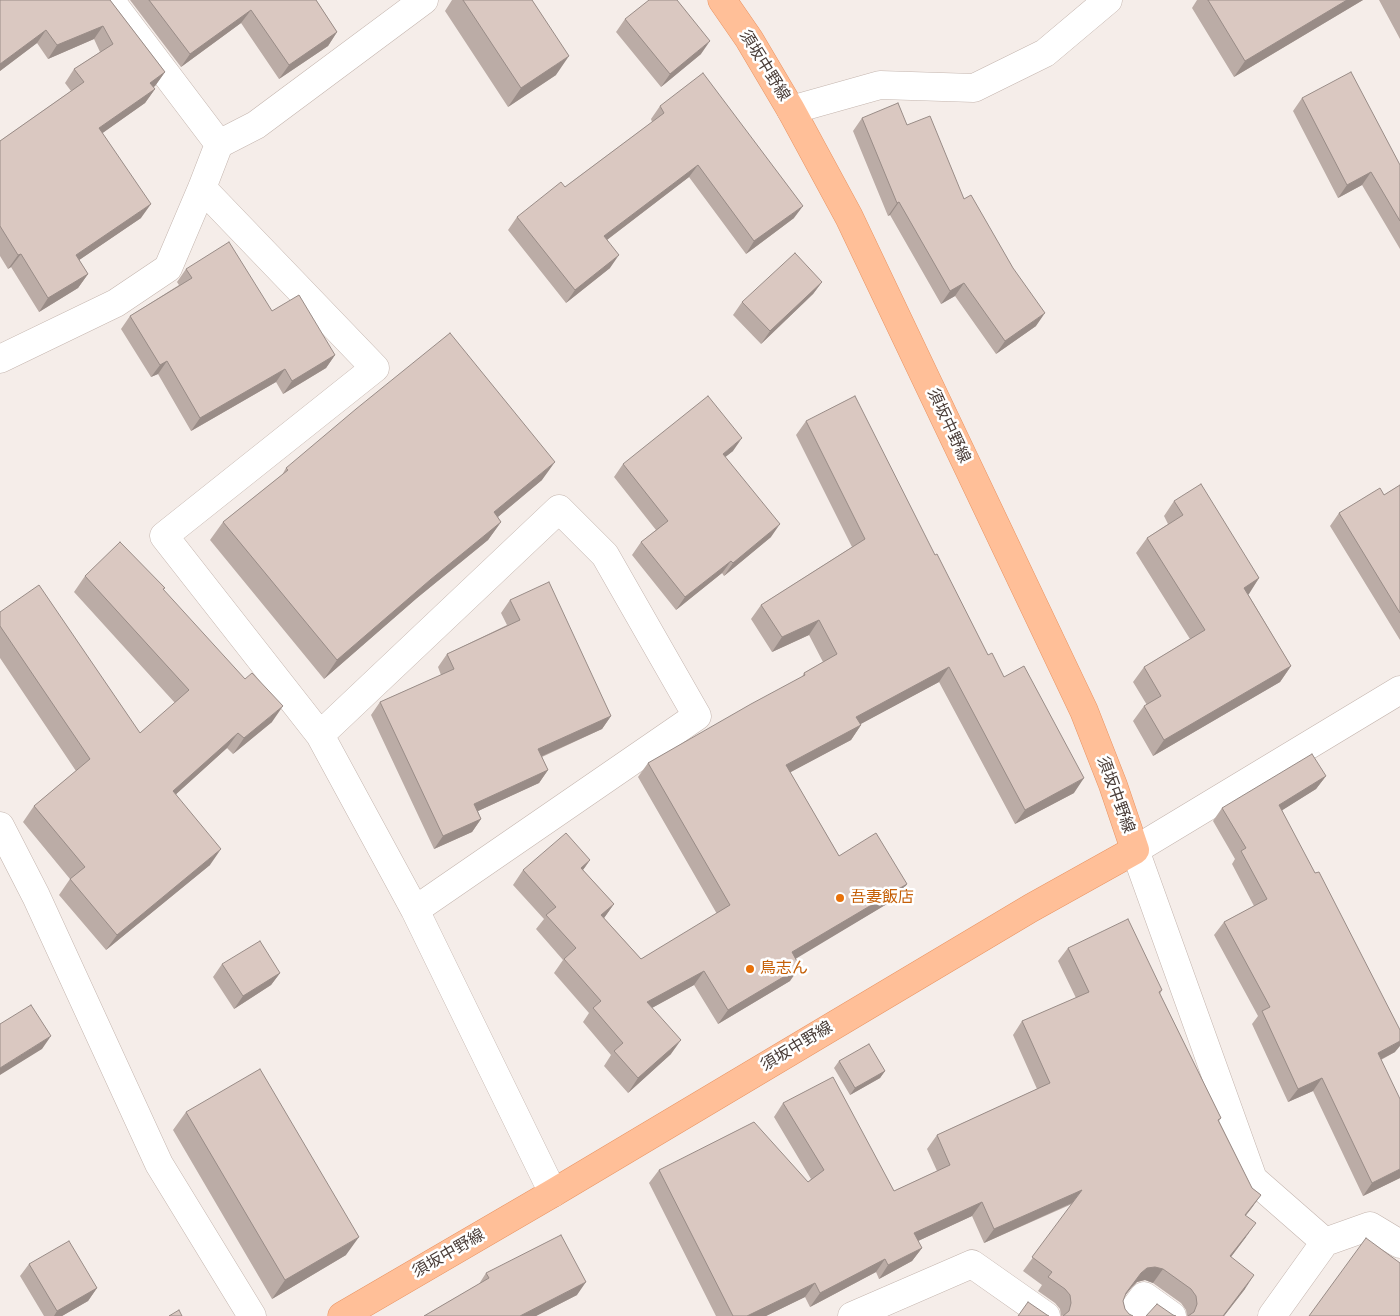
<!DOCTYPE html>
<html>
<head>
<meta charset="utf-8">
<style>
  body { margin:0 }
  canvas { display:block; background:#f5ede9 }
</style>
</head>
<body>
<canvas width="1400" height="1316"></canvas>
<script>
const g = document.querySelector('canvas').getContext('2d');
g.lineJoin = 'round';
const shape = rows => new Path2D(rows.map(r => 'M' + r).join(''));
function strokePath(path, color, width, dash) { g.strokeStyle = color; g.lineWidth = width; g.lineCap = dash ? 'butt' : 'round'; g.setLineDash(dash || []); g.stroke(path); }
function paint(path, color) { g.fillStyle = color; g.fill(path, 'evenodd'); }
function label(font, color, halo, rows, align = 'center') {
  g.font = font + ' "Roboto Condensed","Noto Sans JP",sans-serif'; g.lineWidth = 5; g.setLineDash([]); g.textBaseline = 'middle'; g.strokeStyle = halo; g.fillStyle = color; for (const [text, x, y, turn = 0] of rows) {
    g.save(); g.translate(x, y); g.rotate((+turn || 0) * Math.PI / 180); g.textAlign = isNaN(turn) ? turn : align; if (halo) g.strokeText(text, 0, 0); g.fillText(text, 0, 0); g.restore();
  }
}
const minor = shape([
  [110,0,219,144],
  [791,110,880,85,974,88,1045,53,1108,0],
  [202,188,375,368,164,536,320,735,415,910,553,1193],
  [0,359,116,303,168,268,202,188,219,144,256,125,424,0],
  [320,735,559,509,605,555,697,716,415,910],
  [0,826,36,896,159,1164,252,1316],
  [1325,1242,1370,1226,1400,1244],
  [852,1316,972,1264,1046,1316],
  [1129,1316,1144,1296,1172,1316],
  [1272,1316,1325,1242,1253,1179,1135,850,1400,690]
]);
const primary = shape([
  [342,1316,553,1193,1031,908,1135,850,1113,785,1084,711,849,217,791,110,749,39,722,0]
]);
strokePath(minor, '#c4b5ae', 29);
strokePath(primary, '#e99463', 29);
strokePath(minor, '#fff', 28);
strokePath(primary, '#ffbf98', 28);
paint(shape([
  [0,0,110,0,165,72,155,86,153,87,155,89,145,103,102,133,141,218,79,260,88,274,78,288,39,312,11,267,8,269,0,256,0,141,71,91,65,83,74,69,100,52,94,39,48,59,37,43,0,71],
  [130,0,316,0,337,32,328,46,279,79,241,23,181,67],
  [452,0,532,0,556,75,508,107,445,11],
  [1197,0,1363,0,1234,77,1192,8],
  [1379,0,1400,0,1400,39],
  [625,19,701,54,661,87,616,32],
  [1302,98,1400,165,1400,249,1362,185,1338,198,1293,111],
  [660,106,794,218,746,254,689,177,607,240,610,268,566,303,508,230,517,217,565,187,652,122,651,119],
  [862,118,907,125,964,199,1036,326,996,354,955,296,941,304,890,215,888,216,853,131],
  [186,269,272,311,335,355,326,368,283,394,276,382,191,431,158,374,151,377,121,329,130,316,179,285,177,282],
  [822,282,813,294,761,344,733,315,742,302],
  [806,421,935,555,988,655,1004,677,1074,793,1015,824,939,682,860,724,861,725,851,740,790,772,839,856,907,884,897,898,795,958,790,981,718,1024,694,985,652,1008,671,1054,628,1093,604,1066,611,1055,583,1022,589,1013,554,973,563,960,536,929,544,919,513,885,523,870,590,860,583,870,614,904,604,918,641,959,717,914,638,777,648,763,802,677,804,673,823,662,809,635,772,652,751,619,761,605,852,547,796,435],
  [733,451,725,457,771,537,724,576,722,573,676,610,632,555,641,542,656,530,614,477,623,464],
  [286,468,542,480,498,517,501,522,488,540,417,598,324,679,210,540,223,522,282,475],
  [1400,485,1400,640,1330,526,1339,513,1384,495],
  [1174,501,1259,578,1248,594,1291,666,1280,682,1153,756,1133,721,1144,706,1147,705,1133,682,1144,667,1190,639,1136,553,1147,538,1168,524,1164,516],
  [85,576,163,590,272,722,233,754,227,748,176,794,210,865,106,950,59,895,70,879,23,822,34,806,76,771,0,658,0,612,140,733,175,703,74,592],
  [510,600,611,716,602,729,542,757,548,770,539,783,478,811,481,819,472,832,434,849,371,715,380,702,441,675,438,667,447,654,507,625,501,613],
  [1326,776,1316,789,1282,810,1395,1052,1381,1060,1400,1178,1363,1196,1313,1091,1288,1102,1252,1024,1258,1016,1214,935,1224,922,1254,906,1232,864,1235,859,1213,821,1222,808],
  [1068,948,1162,990,1160,994,1221,1118,1219,1121,1252,1188,1261,1195,1246,1215,1246,1237,1231,1257,1245,1289,1224,1316,1187,1316,1186,1310,1181,1303,1153,1283,1145,1280,1137,1282,1132,1287,1125,1295,1123,1301,1125,1309,1061,1316,1060,1309,1055,1303,1038,1291,1042,1285,1023,1271,1072,1204,984,1243,972,1216,918,1241,922,1248,912,1261,879,1279,876,1272,810,1307,805,1297,766,1316,716,1316,649,1183,659,1170,808,1182,811,1179,774,1117,783,1103,894,1191,937,1171,927,1149,937,1135,1037,1089,1013,1035,1022,1021,1076,998,1058,961],
  [222,964,280,973,271,985,234,1009,213,977],
  [839,1061,885,1071,880,1078,850,1095,834,1068],
  [186,1112,346,1255,272,1299,173,1130],
  [29,1264,97,1288,88,1301,62,1316,44,1316,20,1276],
  [486,1273,577,1295,536,1316,424,1316,479,1284]
]), '#bbaca6');
paint(shape([
  [1347,0,1363,0,1234,77,1245,61],
  [251,10,241,23,181,67,190,54],
  [103,26,94,39,48,59,57,45],
  [46,30,37,43,0,71,0,64],
  [337,32,328,46,279,79,289,65],
  [710,41,701,54,661,87,670,74],
  [569,56,556,75,508,107,521,88],
  [165,72,155,86,141,96,150,83],
  [155,89,145,103,90,142,99,128],
  [698,165,689,177,595,249,604,236],
  [1371,172,1362,185,1338,198,1347,185],
  [899,202,890,215,888,216,897,203],
  [151,204,141,218,66,269,76,255],
  [803,206,794,218,746,254,754,241],
  [21,254,11,267,8,269,18,255],
  [619,255,610,268,566,303,575,290],
  [88,274,78,288,39,312,48,298],
  [822,282,813,294,761,344,770,331],
  [964,283,955,296,941,304,950,291],
  [1045,313,1036,326,996,354,1005,341],
  [335,355,326,368,283,394,292,381],
  [167,361,158,374,151,377,160,365],
  [285,369,276,382,191,431,200,418],
  [742,438,733,451,714,466,723,454],
  [555,462,542,480,481,531,494,512],
  [501,522,488,540,417,598,324,679,337,660,430,580],
  [780,524,771,537,724,576,733,563],
  [731,561,722,573,676,610,685,597],
  [1259,578,1249,594,1233,603,1244,588],
  [819,620,809,635,772,652,782,637],
  [1291,666,1280,682,1153,756,1164,740],
  [949,667,939,682,846,732,856,717],
  [283,706,272,722,233,754,244,738],
  [611,716,602,729,529,762,538,749],
  [861,725,851,740,776,780,786,765],
  [238,733,227,748,162,807,173,791],
  [548,770,539,783,465,817,474,804],
  [1326,776,1316,789,1270,818,1279,805],
  [1084,778,1074,793,1015,824,1025,810],
  [481,819,472,832,434,849,443,836],
  [221,849,210,865,106,950,117,935],
  [590,860,580,874,581,868],
  [907,884,897,898,782,967,792,952],
  [614,904,604,918,601,915],
  [800,967,790,981,718,1024,728,1010],
  [704,971,694,985,637,1016,647,1002],
  [280,973,271,985,234,1009,243,996],
  [51,1036,42,1049,0,1075,0,1068],
  [681,1040,671,1054,628,1093,638,1078],
  [1400,1041,1400,1046,1395,1052,1368,1066,1378,1053],
  [885,1071,880,1078,850,1095,855,1088],
  [1322,1078,1313,1091,1288,1102,1298,1089],
  [1400,1169,1400,1178,1363,1196,1372,1183],
  [1082,1190,1072,1203,984,1243,994,1229],
  [1261,1195,1251,1209,1235,1229,1245,1215],
  [982,1202,972,1216,905,1247,914,1233],
  [1256,1223,1246,1237,1221,1270,1230,1256],
  [359,1237,346,1255,272,1299,285,1280],
  [922,1248,912,1261,879,1279,888,1265],
  [885,1259,876,1272,810,1307,820,1293],
  [1155,1267,1163,1269,1153,1283,1145,1280,1137,1282,1132,1287,1116,1307,1141,1273,1147,1268],
  [1254,1275,1245,1289,1224,1316,1223,1316],
  [586,1282,577,1295,536,1316,520,1316],
  [815,1283,805,1297,766,1316,747,1316],
  [97,1288,88,1301,62,1316,54,1316,57,1311]
]), '#998c87');
const building = shape([
  [0,0,110,0,165,72,150,83,155,89,99,128,151,204,76,255,88,274,48,298,21,254,18,255,0,226,0,141,84,82,74,69,113,44,103,26,57,45,46,30,0,64,0,0],
  [149,0,316,0,337,32,289,65,251,10,190,54,149,0],
  [463,0,532,0,569,56,521,88,463,0],
  [649,0,677,0,710,41,670,74,625,19,649,0],
  [1208,0,1347,0,1245,61,1208,0],
  [1351,72,1400,165,1400,221,1371,172,1347,185,1302,98,1351,72],
  [703,73,803,206,754,241,698,165,604,236,619,255,575,290,517,217,561,182,565,187,664,113,660,106,703,73],
  [898,103,907,125,930,116,964,199,971,195,1013,268,1045,313,1005,341,964,283,950,291,899,202,897,203,862,118,898,103],
  [229,242,272,311,299,295,335,355,292,381,285,369,200,418,167,361,160,365,130,316,192,278,186,269,229,242],
  [795,253,822,282,770,331,742,302,795,253],
  [450,333,555,462,494,512,501,522,430,580,337,660,223,522,288,470,286,468,356,409,450,333],
  [708,396,742,438,723,454,780,524,733,563,731,561,685,597,641,542,668,521,623,464,708,396],
  [855,396,935,555,937,554,988,655,992,653,1004,677,1024,666,1084,778,1025,810,949,667,856,717,861,725,786,765,839,856,876,833,907,884,792,952,800,967,728,1010,704,971,647,1002,681,1040,638,1078,614,1051,623,1043,593,1008,601,1001,564,959,576,948,546,915,556,907,523,870,566,833,590,860,581,868,614,904,601,915,641,959,730,905,648,763,751,704,805,675,804,673,837,654,819,620,782,637,761,605,865,539,806,421,855,396],
  [1201,484,1259,578,1244,588,1291,666,1164,740,1144,706,1161,696,1144,667,1205,630,1147,538,1183,515,1174,501,1201,484],
  [1400,485,1400,613,1339,513,1380,488,1384,495,1400,485],
  [120,542,165,588,163,589,245,679,252,673,283,706,244,738,238,733,173,791,221,849,117,935,70,879,85,867,34,806,90,759,0,626,0,612,39,585,140,733,189,690,85,576,120,542],
  [549,582,611,716,538,749,548,770,474,804,481,819,443,836,380,702,454,669,447,654,520,620,510,600,549,582],
  [1312,754,1326,776,1279,805,1315,873,1319,872,1400,1030,1400,1041,1378,1053,1400,1099,1400,1169,1372,1183,1322,1078,1298,1089,1262,1011,1270,1007,1224,922,1267,899,1241,851,1246,848,1222,808,1312,754],
  [1128,919,1162,990,1159,992,1221,1118,1218,1120,1252,1188,1261,1195,1245,1215,1256,1223,1230,1256,1254,1275,1223,1316,1188,1316,1194,1312,1197,1304,1196,1296,1191,1289,1163,1269,1155,1267,1147,1268,1141,1273,1126,1293,1123,1301,1125,1309,1129,1314,1133,1316,1063,1316,1069,1311,1071,1303,1070,1295,1065,1289,1048,1277,1052,1272,1032,1257,1082,1190,994,1229,982,1202,914,1233,922,1248,888,1265,885,1259,820,1293,815,1283,747,1316,733,1316,659,1170,754,1122,808,1182,824,1170,783,1103,833,1077,894,1191,950,1165,937,1135,1050,1083,1022,1021,1089,992,1068,948,1128,919],
  [260,941,280,973,243,996,222,964,260,941],
  [31,1005,51,1036,0,1068,0,1024,31,1005],
  [869,1044,885,1071,855,1088,839,1061,869,1044],
  [260,1069,359,1237,285,1280,186,1112,260,1069],
  [561,1235,586,1282,520,1316,424,1316,489,1278,486,1273,561,1235],
  [1366,1238,1400,1263,1400,1316,1309,1316,1366,1238],
  [69,1241,97,1288,57,1311,29,1264,69,1241],
  [1028,1302,1047,1315,1049,1316,1018,1316,1028,1302],
  [1157,1304,1173,1315,1176,1316,1146,1316,1157,1304],
  [179,1310,182,1316,169,1316,179,1310]
]);
paint(building, '#dac8c1');
strokePath(building, '#998c87', 1);
for (const [x, y, r, color] of [
  [840,898,5,"#e8710a"],
  [750,969,5,"#e8710a"]
]) { const dot = new Path2D(); dot.arc(x, y, r, 0, 2 * Math.PI); g.fillStyle = color; g.fill(dot); strokePath(dot, '#fff', 2); }
label('16px', '#493c37', '#fff', [
  ["須坂中野線",764,66,58],
  ["須坂中野線",948,426,65],
  ["須坂中野線",1115,795,70],
  ["須坂中野線",797,1047,-31],
  ["須坂中野線",449,1254,-30]
]);
label('16px', '#c56008', '#fff', [
  ["吾妻飯店",850,898],
  ["鳥志ん",760,969]
], 'left');
</script>
</body>
</html>
